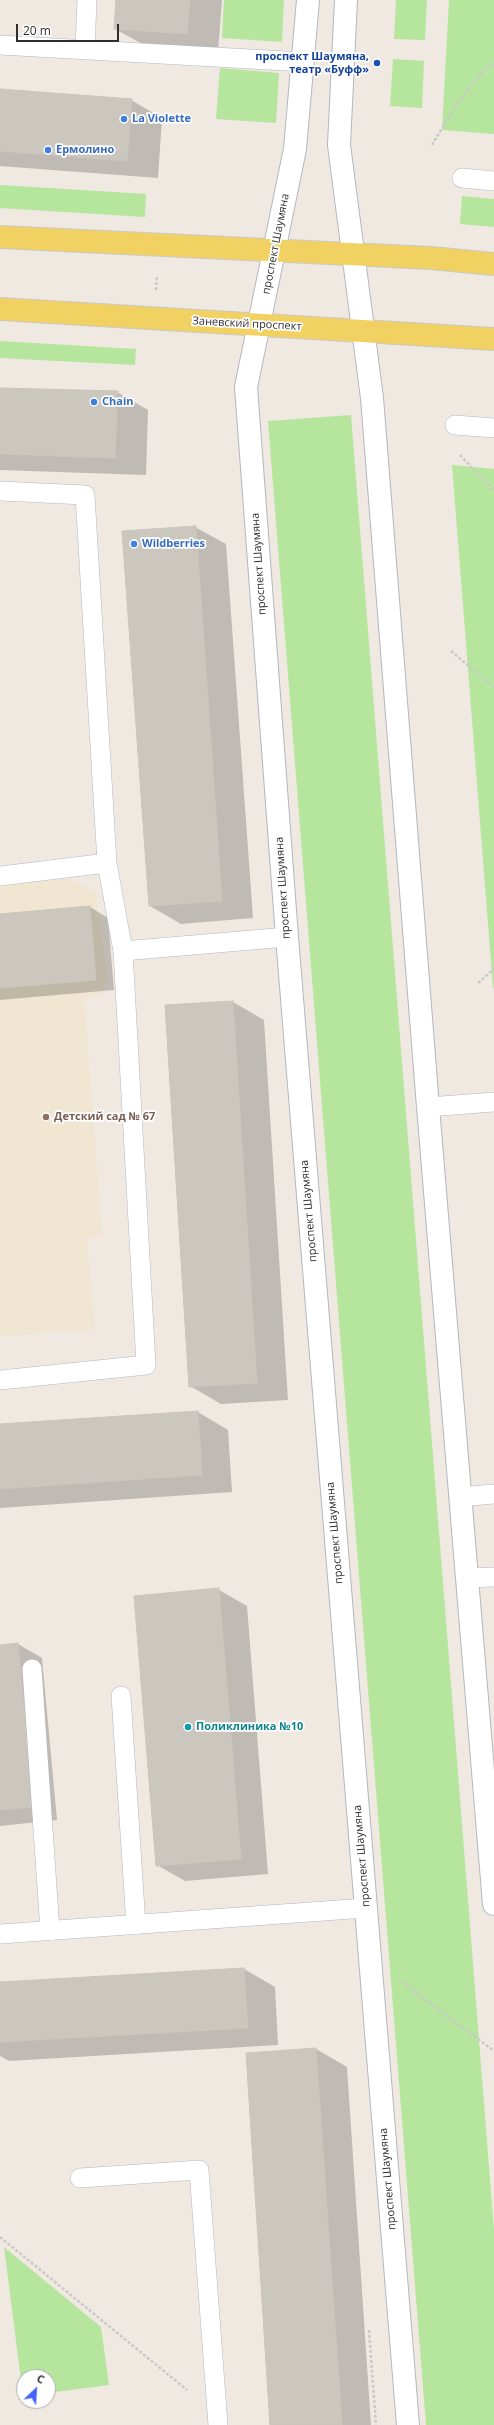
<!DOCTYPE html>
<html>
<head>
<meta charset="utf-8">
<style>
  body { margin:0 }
  #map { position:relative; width:494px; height:2425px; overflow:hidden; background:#efe9e1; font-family:"Open Sans",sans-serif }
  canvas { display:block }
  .north { position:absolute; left:16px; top:2369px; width:40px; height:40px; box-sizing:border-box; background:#fff; border:1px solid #ababab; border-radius:50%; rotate:25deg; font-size:11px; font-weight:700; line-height:16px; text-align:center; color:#2e2e2e }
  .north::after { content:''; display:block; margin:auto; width:14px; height:18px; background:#4264fb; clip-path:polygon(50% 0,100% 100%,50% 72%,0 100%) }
  .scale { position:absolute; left:16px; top:24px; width:103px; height:18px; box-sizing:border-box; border:2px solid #2e2e2e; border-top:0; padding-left:5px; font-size:12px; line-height:14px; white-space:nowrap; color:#2e2e2e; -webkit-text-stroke:3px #fff; paint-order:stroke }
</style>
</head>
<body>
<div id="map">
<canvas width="494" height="2425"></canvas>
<div class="north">С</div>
<div class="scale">20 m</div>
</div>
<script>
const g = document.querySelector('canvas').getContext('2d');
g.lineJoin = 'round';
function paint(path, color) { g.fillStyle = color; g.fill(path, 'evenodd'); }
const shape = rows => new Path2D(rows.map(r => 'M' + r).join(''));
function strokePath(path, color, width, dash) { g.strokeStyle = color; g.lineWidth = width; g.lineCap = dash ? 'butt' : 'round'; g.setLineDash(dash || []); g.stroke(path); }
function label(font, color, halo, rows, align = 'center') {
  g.font = font + ' "Open Sans",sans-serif'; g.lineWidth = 3.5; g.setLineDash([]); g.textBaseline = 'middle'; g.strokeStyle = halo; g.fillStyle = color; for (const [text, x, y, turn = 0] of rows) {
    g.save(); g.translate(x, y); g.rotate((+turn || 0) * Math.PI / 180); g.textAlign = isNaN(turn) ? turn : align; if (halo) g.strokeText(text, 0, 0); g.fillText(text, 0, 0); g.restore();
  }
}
paint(shape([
  [69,879,96,892,108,981,100,995,84,997,102,1237,87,1238,95,1329,0,1336,0,883]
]), '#f0e6d1');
paint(shape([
  [224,0,284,0,282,42,222,38],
  [396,0,427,0,425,40,394,39],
  [449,0,494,0,494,134,442,130],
  [393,59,424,61,422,108,390,106],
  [220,68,279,73,276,123,216,119],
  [0,185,146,194,145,217,0,208],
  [462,196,494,199,494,227,460,224],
  [0,341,136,349,135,365,0,358],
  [351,415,494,2230,494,2425,426,2425,268,421],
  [452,465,494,469,494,988,493,988],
  [4,2247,101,2327,109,2385,48,2393,48,2377,24,2377,23,2396]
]), '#b6e59e');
paint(shape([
  [117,0,222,0,218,52,146,46,115,29],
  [0,90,131,100,162,118,158,178,0,166],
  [0,389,117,392,148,410,146,475,0,470],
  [195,527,226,544,253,918,181,924,150,906],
  [90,907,108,918,114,990,0,1000,0,915],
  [233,1002,264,1020,288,1400,221,1404,190,1386,166,1006],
  [198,1412,228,1430,232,1492,0,1508,0,1425],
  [219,1590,247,1606,268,1874,185,1881,157,1865],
  [18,1644,42,1658,57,1820,0,1826,0,1646],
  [244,1969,275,1987,278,2045,9,2061,0,2056,0,1983],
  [316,2049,347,2067,371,2425,271,2425]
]), '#0003');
const building = shape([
  [116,0,190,0,187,34,114,29,116,0],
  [0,89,132,99,127,161,0,151,0,89],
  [0,388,118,391,115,458,0,454,0,388],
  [196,526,222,901,149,906,122,531,196,526],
  [90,906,96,980,0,988,0,914,90,906],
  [233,1001,257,1383,189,1387,165,1005,233,1001],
  [198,1411,202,1475,0,1489,0,1424,198,1411],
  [219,1588,241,1859,156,1866,134,1596,219,1588],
  [18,1643,33,1807,0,1810,0,1645,18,1643],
  [244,1968,248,2028,0,2042,0,1982,244,1968],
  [316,2048,342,2425,270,2425,246,2053,316,2048]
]);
paint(building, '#cbc7bf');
strokePath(building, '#cbc5ba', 1);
const service = shape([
  [0,45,304,62],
  [85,50,87,0],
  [462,178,494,181],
  [455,425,494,428],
  [0,491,85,495,107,863,123,951,146,1365,0,1380],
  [0,876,107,863],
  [123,951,287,937],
  [428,1107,494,1102],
  [460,1497,494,1494],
  [467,1578,494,1577],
  [32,1669,50,1931],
  [121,1696,136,1925],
  [0,1934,366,1908],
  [80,2178,199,2170,218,2425]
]);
const tertiary = shape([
  [308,0,295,149,246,387,287,937,408,2425],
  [346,0,339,145,372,398,428,1107,494,1904]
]);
const primary = shape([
  [0,237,431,258,494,264],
  [0,309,494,339]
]);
strokePath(service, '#b4b7c1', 20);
strokePath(tertiary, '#b4b7c1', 24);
strokePath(primary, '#c9c9c9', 24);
strokePath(shape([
  [432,145,456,105,483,71,494,63],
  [156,290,157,277],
  [460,455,494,491],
  [451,651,494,687],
  [478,983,494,969],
  [402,1982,494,2051],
  [0,2237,187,2390],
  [369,2330,376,2425]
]), '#c9c9c9', 2.5, [3, 2]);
strokePath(service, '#fff', 19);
strokePath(tertiary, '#fff', 22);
strokePath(primary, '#f2d163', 22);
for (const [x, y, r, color] of [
  [377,63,4,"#1a4fb4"],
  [124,119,4,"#3f7fe0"],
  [48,150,4,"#3f7fe0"],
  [94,402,4,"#3f7fe0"],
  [134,544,4,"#3f7fe0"],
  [46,1117,4,"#8d6e63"],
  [188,1727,4,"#0f9aa8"]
]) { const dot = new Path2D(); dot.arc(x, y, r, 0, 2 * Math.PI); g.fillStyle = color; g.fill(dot); strokePath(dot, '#fff', 1.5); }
label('bold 11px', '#164399', '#fff', [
  ["проспект Шаумяна,",369,57],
  ["театр «Буфф»",369,70]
], 'right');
label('bold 11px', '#366cbe', '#fff', [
  ["La Violette",132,119],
  ["Ермолино",56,150],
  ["Chain",102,402],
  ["Wildberries",142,544]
], 'left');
label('11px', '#2e2e2e', '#fff', [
  ["проспект Шаумяна",276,244,-79],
  ["Заневский проспект",247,324,3],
  ["проспект Шаумяна",259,564,-94],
  ["проспект Шаумяна",283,888,-94],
  ["проспект Шаумяна",309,1211,-95],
  ["проспект Шаумяна",335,1533,-95],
  ["проспект Шаумяна",362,1856,-95],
  ["проспект Шаумяна",388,2179,-95]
]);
label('bold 11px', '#785e54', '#fff', [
  ["Детский сад № 67",54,1117]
], 'left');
label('bold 11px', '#0d838f', '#fff', [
  ["Поликлиника №10",196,1727]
], 'left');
</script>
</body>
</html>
